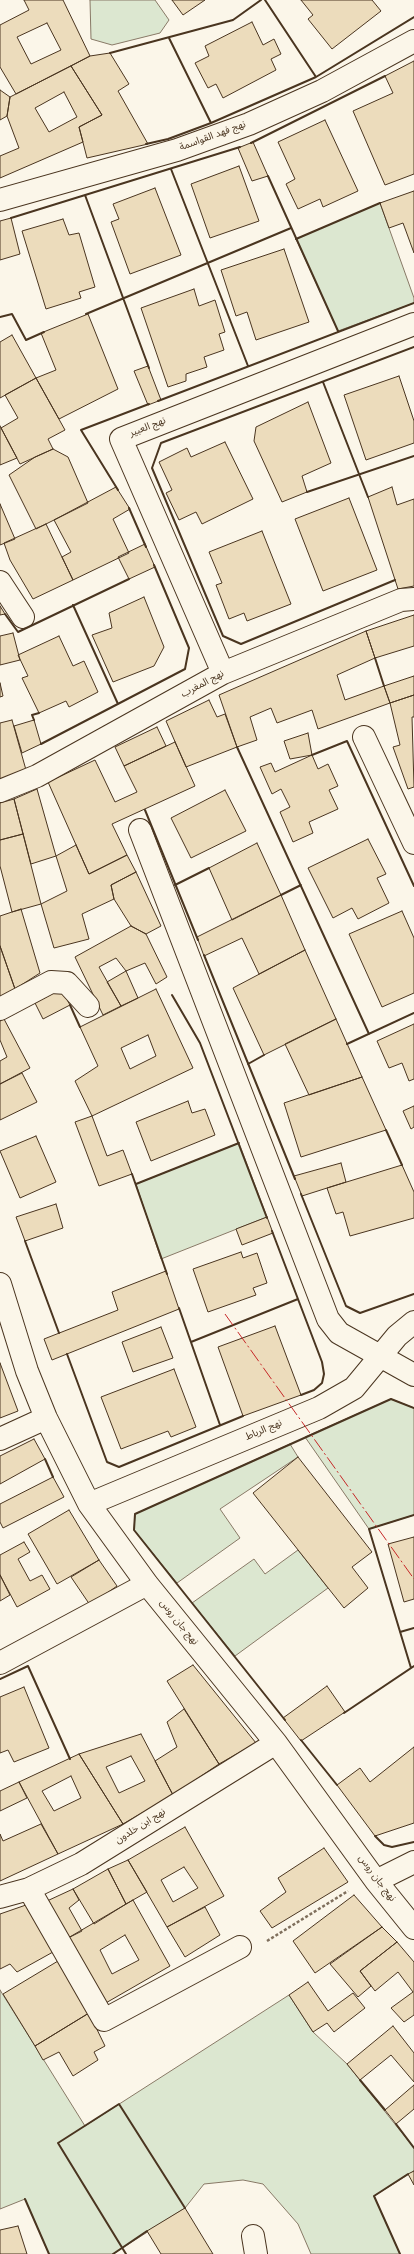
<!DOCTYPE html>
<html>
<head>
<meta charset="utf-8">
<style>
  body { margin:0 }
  canvas { display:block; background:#fbf6e9 }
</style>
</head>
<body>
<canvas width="414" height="2254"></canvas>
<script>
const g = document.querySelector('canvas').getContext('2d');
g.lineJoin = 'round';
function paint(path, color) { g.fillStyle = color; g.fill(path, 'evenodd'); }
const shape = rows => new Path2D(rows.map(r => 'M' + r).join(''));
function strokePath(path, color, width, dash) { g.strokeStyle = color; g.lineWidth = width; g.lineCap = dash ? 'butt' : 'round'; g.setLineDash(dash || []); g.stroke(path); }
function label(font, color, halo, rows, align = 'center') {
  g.font = font + ' Georgia,"Noto Sans Arabic",serif'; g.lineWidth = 3; g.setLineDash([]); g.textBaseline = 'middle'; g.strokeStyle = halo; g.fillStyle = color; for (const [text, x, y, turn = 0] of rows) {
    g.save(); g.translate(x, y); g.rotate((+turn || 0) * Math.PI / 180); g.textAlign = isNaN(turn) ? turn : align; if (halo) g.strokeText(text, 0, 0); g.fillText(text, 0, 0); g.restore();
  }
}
const green = shape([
  [90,0,155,0,169,20,160,33,112,45,91,39,90,0],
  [380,203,414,298,414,303,338,331,296,239,380,203],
  [239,1143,267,1217,161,1259,136,1184,239,1143],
  [391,1399,414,1408,414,1515,369,1529,305,1437,391,1399],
  [290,1444,298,1457,220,1509,240,1538,177,1583,134,1530,135,1514,290,1444],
  [298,1550,328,1588,235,1656,192,1603,254,1559,265,1574,298,1550],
  [0,1990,85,2126,289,1995,313,2032,347,2064,414,2148,414,2171,374,2196,400,2254,311,2254,298,2224,263,2184,243,2180,204,2184,185,2208,113,2254,49,2254,25,2199,0,2209,0,1990]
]);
paint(green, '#dce7d0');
strokePath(green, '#887966', 1);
const building = shape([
  [24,0,63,0,90,56,16,94,0,67,0,25,29,10,24,0],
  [47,23,61,50,31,64,17,37,47,23],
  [172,0,205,0,183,15,172,0],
  [301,0,372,0,381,11,332,49,308,19,313,15,301,0],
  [252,22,263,45,274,39,281,54,271,59,276,70,223,98,216,84,208,88,195,63,209,56,205,46,252,22],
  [110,53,129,84,118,91,148,144,87,158,79,127,102,115,71,66,90,56,110,53],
  [414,61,414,174,385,185,353,111,393,93,385,76,414,61],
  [71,66,102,115,79,127,83,142,0,178,0,156,19,148,7,116,10,97,71,66],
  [64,92,77,117,49,132,35,108,64,92],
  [0,90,10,97,7,116,0,120,0,90],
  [325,120,358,191,323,207,320,199,298,209,286,184,295,179,278,142,325,120],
  [253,142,268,176,252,181,238,148,253,142],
  [239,166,259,221,210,238,191,184,239,166],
  [155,188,181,255,130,274,111,222,119,219,113,204,155,188],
  [414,191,414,253,403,223,389,228,380,203,414,191],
  [11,218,20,254,0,260,0,221,11,218],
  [63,219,69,235,79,233,95,287,79,292,81,298,46,309,22,231,63,219],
  [284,249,309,322,256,340,247,312,236,316,221,270,284,249],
  [194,289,199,306,215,300,225,332,219,334,224,350,204,357,207,367,186,374,186,381,168,387,141,308,194,289],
  [88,314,118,389,59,419,36,378,56,370,41,333,88,314],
  [12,335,36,378,0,398,0,342,12,335],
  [148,366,161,400,148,405,134,371,148,366],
  [399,376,414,421,414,443,366,460,344,395,399,376],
  [36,378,65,430,48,439,53,449,20,464,1,428,18,418,5,395,36,378],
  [308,402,331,463,302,476,307,492,282,502,254,441,256,427,308,402],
  [0,426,17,458,0,465,0,426],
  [225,442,253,499,202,524,196,512,179,520,166,493,172,490,159,462,187,448,191,457,225,442],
  [53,449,68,457,88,503,36,529,9,475,35,457,53,449],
  [116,487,130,509,113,519,129,553,73,580,62,557,71,552,54,520,116,487],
  [392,487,397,505,414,499,414,586,398,589,368,497,392,487],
  [349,498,377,570,323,591,295,519,349,498],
  [0,504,15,539,0,545,0,504],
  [46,524,73,580,33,599,10,560,4,543,46,524],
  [262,531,291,604,247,621,244,613,229,619,216,585,222,583,209,552,262,531],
  [145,544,155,567,129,579,118,557,145,544],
  [144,597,164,647,154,666,113,682,92,635,112,628,109,613,144,597],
  [0,606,5,614,0,615,0,606],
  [414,615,414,646,375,658,366,631,414,615],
  [366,631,375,658,337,675,345,700,384,686,390,703,318,729,312,710,277,723,271,708,250,717,257,740,237,747,219,695,366,631],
  [13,633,20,660,0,665,0,636,13,633],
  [59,636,73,666,84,661,98,692,69,707,66,701,39,713,22,678,28,676,18,655,59,636],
  [414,676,414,695,390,703,384,686,414,676],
  [0,683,3,696,0,697,0,683],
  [414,695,414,717,412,717,414,787,408,789,393,747,400,745,390,703,414,695],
  [209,700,217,717,225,714,237,747,186,767,166,721,209,700],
  [12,720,26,770,0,780,0,723,12,720],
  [34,720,41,744,22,753,14,726,34,720],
  [157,727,166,746,124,766,115,747,157,727],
  [308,733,312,755,290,759,284,741,308,733],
  [175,742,195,786,112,824,127,855,89,874,48,782,95,760,115,802,137,792,124,766,175,742],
  [312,755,318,769,328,764,338,786,329,790,338,809,309,822,313,833,293,842,280,812,290,807,281,789,272,794,260,767,271,763,275,772,312,755],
  [37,789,56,856,31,864,14,799,37,789],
  [225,790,246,831,191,858,171,818,225,790],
  [14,799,23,834,0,840,0,803,14,799],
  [23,834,41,904,12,912,0,866,0,840,23,834],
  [368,839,386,874,377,878,389,903,358,919,352,908,333,918,308,868,368,839],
  [257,843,281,895,232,920,209,868,257,843],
  [76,845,89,874,127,855,136,872,111,885,114,899,82,914,89,939,54,948,41,904,67,891,56,856,76,845],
  [136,872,161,926,146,934,131,926,114,899,111,885,136,872],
  [281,895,305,950,259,974,242,938,204,956,197,937,281,895],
  [21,909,40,973,15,989,0,946,0,916,21,909],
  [402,911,414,938,414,993,382,1007,349,934,402,911],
  [131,926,146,934,167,977,156,984,145,963,126,971,116,958,99,967,121,1006,103,1015,75,957,131,926],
  [0,946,15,989,0,1000,0,946],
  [305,950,336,1019,264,1055,233,988,305,950],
  [126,971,138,998,121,1006,107,982,126,971],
  [61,989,70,1005,43,1019,35,1003,61,989],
  [156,989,193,1068,92,1116,75,1081,98,1066,80,1027,156,989],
  [148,1035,156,1056,130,1069,121,1048,148,1035],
  [4,1019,30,1068,0,1084,0,1061,7,1057,0,1040,0,1021,4,1019],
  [336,1019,362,1077,309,1095,285,1044,336,1019],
  [414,1024,414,1079,409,1081,402,1063,389,1068,377,1041,414,1024],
  [22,1073,37,1102,0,1120,0,1084,22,1073],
  [362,1077,386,1130,301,1157,284,1103,362,1077],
  [188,1101,192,1113,205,1109,215,1135,151,1161,136,1122,188,1101],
  [414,1106,414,1127,411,1129,403,1111,414,1106],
  [92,1116,107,1156,123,1150,132,1174,99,1186,75,1122,92,1116],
  [36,1136,56,1182,20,1198,0,1151,36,1136],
  [341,1163,346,1182,302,1196,294,1176,341,1163],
  [402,1165,414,1192,414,1218,350,1236,343,1212,336,1214,327,1188,402,1165],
  [56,1204,63,1228,25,1241,16,1217,56,1204],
  [267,1217,273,1233,242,1245,236,1229,267,1217],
  [241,1252,243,1258,257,1253,267,1283,253,1288,256,1295,208,1312,193,1269,241,1252],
  [166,1271,179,1309,52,1360,44,1339,118,1310,112,1292,166,1271],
  [275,1326,301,1395,243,1416,218,1347,275,1326],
  [161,1327,173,1358,133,1372,122,1342,161,1327],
  [0,1363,18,1411,0,1418,0,1363],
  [174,1369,196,1427,171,1437,168,1431,121,1449,101,1397,174,1369],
  [34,1439,45,1459,0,1484,0,1456,34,1439],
  [298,1457,372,1552,352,1567,368,1588,344,1608,253,1493,298,1457],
  [53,1477,64,1497,3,1528,0,1522,0,1504,53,1477],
  [69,1510,99,1560,57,1584,28,1534,69,1510],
  [414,1537,414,1599,404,1602,388,1544,414,1537],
  [24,1542,30,1552,18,1559,30,1581,42,1575,50,1589,17,1607,0,1575,0,1555,24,1542],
  [99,1560,117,1586,90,1605,71,1577,99,1560],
  [0,1575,10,1595,0,1601,0,1575],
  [193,1665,256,1743,219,1764,167,1681,193,1665],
  [327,1686,345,1712,301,1741,283,1718,327,1686],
  [24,1687,49,1748,14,1762,8,1750,0,1753,0,1697,24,1687],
  [184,1709,219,1764,173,1795,155,1761,177,1747,167,1722,184,1709],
  [141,1734,173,1795,123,1824,79,1754,141,1734],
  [131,1756,145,1781,119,1793,106,1767,131,1756],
  [414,1747,414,1823,375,1836,337,1785,360,1768,370,1782,414,1747],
  [79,1754,123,1824,58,1854,19,1782,79,1754],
  [71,1776,81,1798,54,1811,42,1791,71,1776],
  [19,1782,27,1798,0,1811,0,1791,19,1782],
  [41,1824,58,1854,0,1881,0,1834,3,1841,41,1824],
  [185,1827,224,1896,167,1927,128,1860,185,1827],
  [184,1867,198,1888,173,1902,161,1880,184,1867],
  [324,1848,348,1882,272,1928,260,1911,286,1892,278,1878,324,1848],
  [128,1860,147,1892,126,1904,108,1869,128,1860],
  [108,1869,126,1904,94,1924,73,1889,108,1869],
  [73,1889,79,1900,69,1908,82,1931,68,1938,47,1901,73,1889],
  [354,1895,382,1927,315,1973,293,1941,354,1895],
  [133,1900,170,1966,104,2004,68,1938,133,1900],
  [125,1935,139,1960,112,1974,100,1950,125,1935],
  [26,1905,53,1952,17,1972,10,1964,0,1969,0,1914,26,1905],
  [205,1907,220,1935,185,1957,167,1927,205,1907],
  [382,1927,397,1942,360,1971,371,1986,358,1997,330,1964,382,1927],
  [397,1942,414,1962,414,2015,404,2022,391,2008,413,1992,398,1972,375,1991,360,1971,397,1942],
  [58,1961,89,2013,35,2046,3,1994,58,1961],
  [308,1982,328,2011,353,1993,365,2008,334,2032,327,2023,313,2032,289,1995,308,1982],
  [89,2013,105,2046,94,2052,98,2060,73,2076,59,2052,43,2060,35,2046,89,2013],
  [393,2026,414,2053,414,2082,391,2055,360,2080,347,2064,393,2026],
  [414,2085,414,2109,396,2124,385,2110,414,2085],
  [414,2171,414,2185,408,2174,414,2171],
  [185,2208,213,2254,161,2254,147,2231,185,2208],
  [18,2226,27,2254,0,2254,0,2230,18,2226]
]);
paint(building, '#ecdcbc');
strokePath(building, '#4a3520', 1);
const minor = shape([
  [0,200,177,150,249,124,322,91,414,41],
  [0,582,23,617],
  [223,673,121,439,414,324],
  [364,737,414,843],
  [0,791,37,776,223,673,401,600,414,599],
  [140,830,328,1319,339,1333,414,1375],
  [0,1009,51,982,67,983,88,1006],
  [0,1284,27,1371,46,1418,89,1504,147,1584,276,1743,376,1881,414,1928],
  [0,1439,46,1418],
  [89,1504,319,1408,354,1388,397,1336,414,1322],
  [0,1663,147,1584],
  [376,1881,414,1862],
  [29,1889,104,2020,240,1947],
  [0,1897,29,1889,81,1864,276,1743],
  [253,2236,256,2254]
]);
strokePath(minor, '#4a3520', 24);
strokePath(shape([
  [267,1941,348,1891]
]), '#7f6f5c', 2.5, [3, 2]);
strokePath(minor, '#fbf6e9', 22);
strokePath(shape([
  [265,0,316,77],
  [169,38,211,123],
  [110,53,233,20,261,0],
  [251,143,385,76],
  [146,144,168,139,211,123,316,77,414,17],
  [171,169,248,366],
  [268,176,338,331],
  [85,195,149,368],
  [11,218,240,147],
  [296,239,380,203],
  [86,314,291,228],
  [0,317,12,314,26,340,44,332],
  [323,382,368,497],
  [158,401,414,303],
  [118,490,81,430,149,404],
  [307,492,414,456],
  [129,508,146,547],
  [395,580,241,644,223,636,152,468,161,443,414,347],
  [73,605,118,704],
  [5,614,18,632,129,579],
  [375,658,384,686],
  [34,720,32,715,39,713],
  [41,744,185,669,189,648,154,565],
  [237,747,369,1034],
  [312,755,347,741,414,886],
  [145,810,198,940],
  [175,885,209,868],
  [281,895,301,885],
  [204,955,295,1179],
  [172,995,200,1043,267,1218],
  [70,1005,80,1027],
  [347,1044,414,1013],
  [248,1064,264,1055],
  [386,1130,402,1165],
  [132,1174,167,1274],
  [136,1184,239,1143],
  [301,1194,346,1306,360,1313,414,1294],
  [272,1231,322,1362,324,1374,322,1383,314,1390,301,1395],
  [25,1241,59,1333],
  [179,1308,220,1425],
  [191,1342,298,1299],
  [67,1354,107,1462,119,1467,243,1416],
  [45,1459,53,1477],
  [400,1632,414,1628],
  [411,1668,369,1529,414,1515],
  [0,1679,28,1666,70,1759],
  [344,1713,414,1666],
  [285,1720,134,1530,135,1514,391,1399,414,1408],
  [301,1740,337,1785],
  [375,1836,384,1845,392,1847,414,1842],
  [360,2080,385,2110],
  [396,2124,414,2148],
  [25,2199,49,2254],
  [113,2254,147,2231],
  [126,2254,58,2143,119,2104,185,2208],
  [400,2254,374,2196,408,2174]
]), '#4a3520', 2);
strokePath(shape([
  [225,1314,414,1579]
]), '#c62828', 1, [14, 3, 2, 3]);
label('10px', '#4a3520', '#fbf6e9', [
  ["نهج فهد القواسمة",213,137,-20],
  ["نهج العبير",148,428,-21],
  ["نهج المغرب",203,685,-28],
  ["نهج الرباط",264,1431,-23],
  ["نهج جان روس",178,1623,51],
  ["نهج ابن خلدون",141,1827,-32],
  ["نهج جان روس",376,1879,53]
]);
</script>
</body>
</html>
